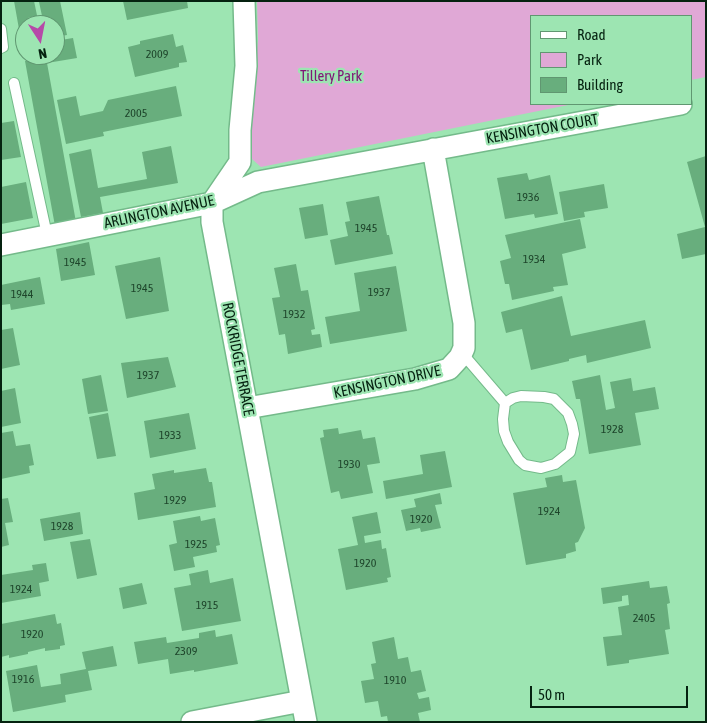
<!DOCTYPE html>
<html>
<head>
<meta charset="utf-8">
<style>
  body { margin:0 }
  #map { position:relative; width:707px; height:723px; overflow:hidden; background:#9de5b2; font-family:"Asap Condensed",sans-serif }
  canvas { display:block }
  .frame { position:absolute; inset:0; border:2px solid #052210; pointer-events:none }
  .legend { position:absolute; left:530px; top:15px; width:162px; height:90px; box-sizing:border-box; background:#9de5b2; border:1px solid #609771; margin:0; padding:6px 9px; list-style:none; font-size:15px; color:#052210 }
  .legend li { display:flex; align-items:center; gap:10px; height:25px }
  .legend b { width:25px; border:1px solid #609771 }
  .north { position:absolute; left:15px; top:15px; width:50px; height:50px; box-sizing:border-box; background:#9de5b2; border:1px solid #609771; border-radius:50%; rotate:169deg; font-size:14px; font-weight:700; line-height:20px; text-align:center; color:#052210 }
  .north::after { content:''; display:block; margin:auto; width:18px; height:22px; background:#b649a8; clip-path:polygon(50% 0,100% 100%,50% 72%,0 100%) }
  .scale { position:absolute; left:530px; top:686px; width:158px; height:22px; box-sizing:border-box; border:2px solid #052210; border-top:0; padding-left:6px; font-size:15px; line-height:18px; white-space:nowrap; color:#052210; -webkit-text-stroke:4px #9de5b2; paint-order:stroke }
</style>
</head>
<body>
<div id="map">
<canvas width="707" height="723"></canvas>
<div class="frame"></div>
<ul class="legend">
<li><b style="height:6px;background:#fff"></b>Road</li>
<li><b style="height:14px;background:#e0a8d6"></b>Park</li>
<li><b style="height:14px;background:#68ae7d"></b>Building</li>
</ul>
<div class="north">N</div>
<div class="scale">50 m</div>
</div>
<script>
const g = document.querySelector('canvas').getContext('2d');
g.lineJoin = 'round';
function paint(path, color) { g.fillStyle = color; g.fill(path, 'evenodd'); }
const shape = rows => new Path2D(rows.map(r => 'M' + r).join(''));
function strokePath(path, color, width, dash) { g.strokeStyle = color; g.lineWidth = width; g.lineCap = dash ? 'butt' : 'round'; g.setLineDash(dash || []); g.stroke(path); }
function label(font, color, halo, rows, align = 'center') {
  g.font = font + ' "Asap Condensed",sans-serif'; g.lineWidth = 4.5; g.setLineDash([]); g.textBaseline = 'middle'; g.strokeStyle = halo; g.fillStyle = color; for (const [text, x, y, turn = 0] of rows) {
    g.save(); g.translate(x, y); g.rotate((+turn || 0) * Math.PI / 180); g.textAlign = isNaN(turn) ? turn : align; if (halo) g.strokeText(text, 0, 0); g.fillText(text, 0, 0); g.restore();
  }
}
paint(shape([
  [257,1,706,1,706,77,691,80,691,16,531,16,531,104,573,104,261,167,252,159,248,149,258,40]
]), '#e0a8d6');
paint(shape([
  [14,1,34,1,39,25,25,25,25,45,22,46],
  [60,1,67,35,55,37,55,25,44,25,39,2],
  [123,1,187,1,188,8,127,20],
  [173,34,176,47,183,45,187,62,179,63,179,67,135,77,128,47,140,44,140,41],
  [73,38,77,58,47,63,76,222,55,226,25,61,46,56,46,55,55,55,55,41],
  [176,86,182,116,103,132,104,136,66,144,57,100,76,96,80,116,103,111,108,100],
  [14,121,21,157,1,160,1,123],
  [171,146,178,183,100,197,103,213,81,217,69,154,91,149,98,188,147,179,142,152],
  [706,156,706,254,682,259,677,234,705,227,687,162],
  [527,173,529,180,550,175,558,214,535,218,534,214,505,219,497,178],
  [26,182,33,218,1,224,1,187],
  [604,184,608,208,584,212,585,217,564,221,559,192],
  [379,196,387,235,389,235,393,254,335,265,330,240,348,236,345,222,350,221,346,202],
  [323,204,328,235,305,239,299,208],
  [580,219,586,248,562,254,568,285,553,287,554,291,512,300,509,284,505,284,500,261,511,258,505,235],
  [89,242,95,275,61,281,56,249],
  [160,257,169,311,126,319,115,266],
  [296,264,301,291,308,290,315,329,311,330,312,335,320,334,322,347,288,354,285,334,279,335,272,298,280,297,274,268],
  [396,266,407,331,330,344,325,317,360,311,354,273],
  [40,277,45,304,11,310,10,304,1,305,1,285],
  [562,296,571,336,645,320,651,348,587,363,586,355,569,359,569,361,531,370,522,329,506,333,501,312],
  [13,328,20,365,1,369,1,330],
  [168,357,176,387,127,398,121,363],
  [101,375,108,411,88,414,82,379],
  [600,375,606,410,615,408,610,382,631,378,633,391,655,387,659,409,635,413,641,445,589,454,580,399,576,399,572,381],
  [15,388,21,423,1,427,1,391],
  [108,413,116,456,97,459,89,417],
  [189,413,196,449,150,458,144,421],
  [338,428,339,434,361,430,363,439,375,437,380,463,367,465,373,493,341,499,339,491,331,493,320,438,324,437,323,430],
  [13,431,16,446,30,444,34,465,29,466,30,473,1,479,1,433],
  [445,451,452,487,386,499,383,481,423,474,420,455],
  [206,468,209,482,212,482,216,507,138,520,134,493,155,489,152,474,174,470,174,473],
  [562,475,563,482,576,480,585,528,578,542,575,543,576,551,566,554,566,558,526,565,513,493,547,487,545,478],
  [440,493,442,504,435,505,441,528,421,532,420,528,406,531,401,510,416,507,414,499],
  [8,498,13,522,5,523,9,545,1,547,1,499],
  [80,512,83,534,44,541,40,519],
  [377,512,381,533,364,536,365,543,381,540,382,549,386,548,391,577,387,578,388,582,346,590,338,549,358,545,352,517],
  [200,516,201,521,215,518,220,545,216,546,217,552,193,557,195,567,174,571,169,545,177,543,173,521],
  [90,539,97,575,77,579,70,542],
  [46,563,49,581,39,583,41,596,1,603,1,575,33,570,32,565],
  [208,570,210,583,233,578,241,621,182,631,174,588,191,585,189,574],
  [649,581,650,588,667,586,670,603,667,604,670,629,665,630,669,654,629,660,629,663,607,666,603,637,622,635,618,607,629,605,628,595,622,596,622,601,603,604,601,588],
  [142,583,147,604,123,609,119,588],
  [55,614,57,624,61,623,65,645,60,646,60,649,45,651,45,648,28,652,28,654,9,658,9,655,1,657,1,624],
  [215,630,216,637,232,634,238,664,194,672,194,670,170,674,168,659,138,664,134,642,166,637,167,643,199,638,199,633],
  [394,637,398,659,408,657,411,672,421,670,426,691,417,693,419,699,429,697,431,710,418,713,420,722,388,722,387,716,381,717,378,701,365,703,361,681,374,679,371,664,376,663,372,642],
  [113,646,117,666,88,671,92,690,65,695,66,702,13,712,6,671,37,665,41,687,61,684,60,674,86,669,82,652]
]), '#68ae7d');
const lane = shape([
  [1,29,3,47,1,48],
  [14,83,47,235],
  [462,353,505,403,503,419,504,431,508,442,519,460,525,465,541,468,555,464,570,452,574,434,572,424,568,413,554,399,544,397,521,396,513,398,505,403]
]);
const street = shape([
  [244,1,246,66,240,130,240,162,212,203,212,222,306,722],
  [1,245,212,203,258,182,681,104],
  [247,408,415,379,449,369,460,357,464,348,464,323,433,149],
  [192,722,302,701]
]);
strokePath(lane, '#74ba8a', 12);
strokePath(street, '#74ba8a', 24);
strokePath(lane, '#fff', 10);
strokePath(street, '#fff', 21);
label('12px', '#1e452b', null, [
  ["2009",157,54],
  ["2005",136,113],
  ["1936",528,197],
  ["1945",366,228],
  ["1934",534,259],
  ["1945",75,262],
  ["1945",142,288],
  ["1937",379,292],
  ["1944",22,294],
  ["1932",294,314],
  ["1937",148,375],
  ["1928",612,429],
  ["1933",170,435],
  ["1930",349,464],
  ["1929",175,500],
  ["1924",549,511],
  ["1920",421,519],
  ["1928",62,526],
  ["1925",196,544],
  ["1920",365,563],
  ["1924",21,589],
  ["1915",207,605],
  ["2405",644,618],
  ["1920",32,634],
  ["2309",186,651],
  ["1916",23,679],
  ["1910",395,680]
]);
label('15px', '#801776', '#9de5b2', [
  ["Tillery Park",331,76]
]);
label('15px', '#052210', '#9de5b2', [
  ["KENSINGTON COURT",542,129,-10],
  ["ARLINGTON AVENUE",159,212,-12],
  ["ROCKRIDGE TERRACE",238,359,79],
  ["KENSINGTON DRIVE",387,382,-12]
]);
</script>
</body>
</html>
